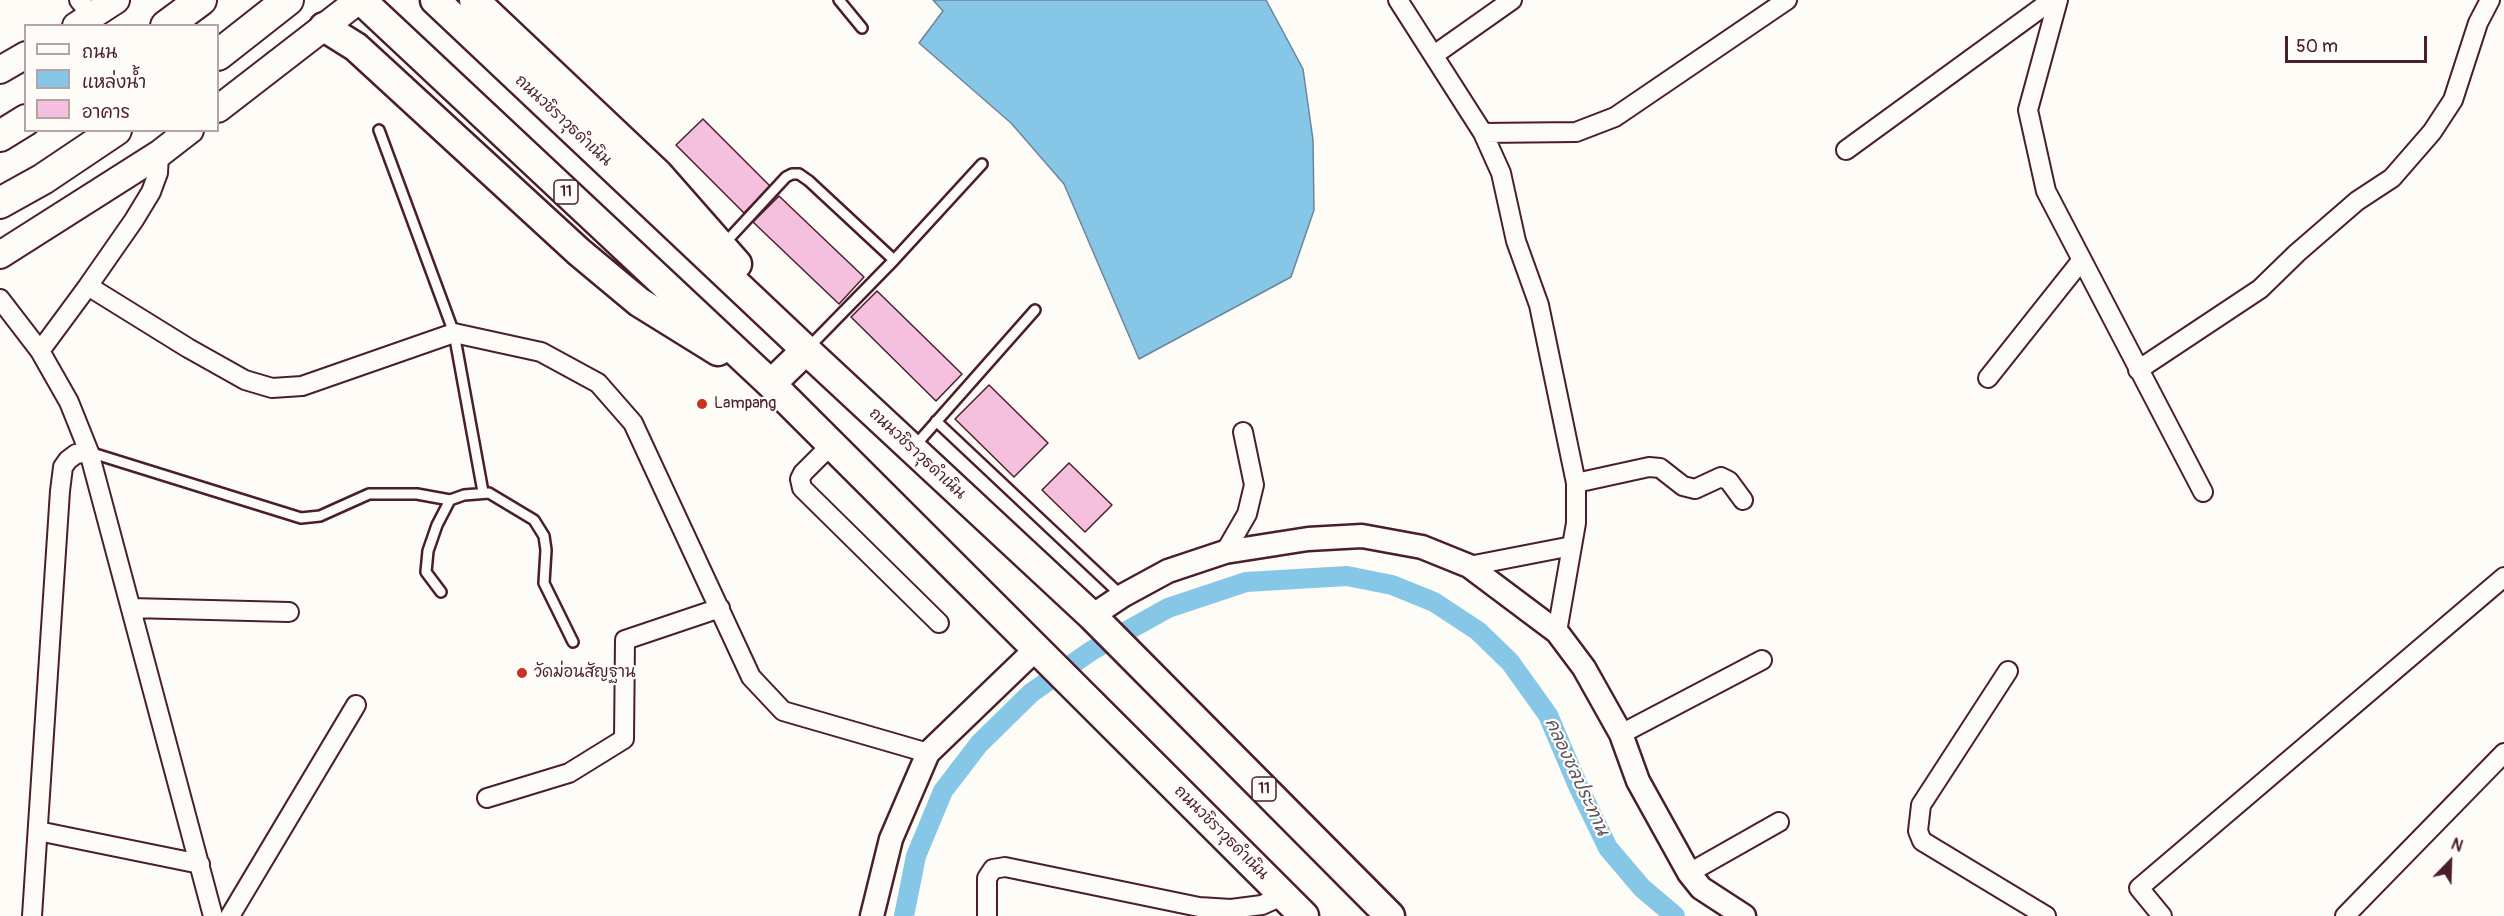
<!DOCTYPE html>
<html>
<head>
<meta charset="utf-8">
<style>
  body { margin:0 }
  #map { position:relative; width:2504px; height:916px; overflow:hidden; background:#fdfcf7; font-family:Pangolin,"Playpen Sans Thai",sans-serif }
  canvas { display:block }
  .legend { position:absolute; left:24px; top:24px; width:195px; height:108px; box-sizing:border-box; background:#fdfcf7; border:2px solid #b5a4a5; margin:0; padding:8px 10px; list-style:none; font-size:18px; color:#4a1f2b }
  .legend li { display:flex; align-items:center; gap:12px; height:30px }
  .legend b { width:30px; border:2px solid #b5a4a5 }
  .north { position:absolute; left:2420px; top:832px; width:60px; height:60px; -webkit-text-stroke:4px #fdfcf7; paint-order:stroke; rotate:23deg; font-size:16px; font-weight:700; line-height:24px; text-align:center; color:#4a1f2b }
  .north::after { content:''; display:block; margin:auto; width:21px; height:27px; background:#4a1f2b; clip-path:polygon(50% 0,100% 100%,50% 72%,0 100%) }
  .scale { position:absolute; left:2285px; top:36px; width:142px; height:27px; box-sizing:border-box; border:3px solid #4a1f2b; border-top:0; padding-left:8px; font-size:18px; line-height:21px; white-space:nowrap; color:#4a1f2b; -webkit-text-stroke:4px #fdfcf7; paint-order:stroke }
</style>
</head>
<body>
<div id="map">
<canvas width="2504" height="916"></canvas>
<ul class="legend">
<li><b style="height:8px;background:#fdfcf7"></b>ถนน</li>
<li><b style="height:16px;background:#86c7e7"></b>แหล่งน้ำ</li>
<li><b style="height:16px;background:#f4c0dd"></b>อาคาร</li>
</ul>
<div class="north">N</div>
<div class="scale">50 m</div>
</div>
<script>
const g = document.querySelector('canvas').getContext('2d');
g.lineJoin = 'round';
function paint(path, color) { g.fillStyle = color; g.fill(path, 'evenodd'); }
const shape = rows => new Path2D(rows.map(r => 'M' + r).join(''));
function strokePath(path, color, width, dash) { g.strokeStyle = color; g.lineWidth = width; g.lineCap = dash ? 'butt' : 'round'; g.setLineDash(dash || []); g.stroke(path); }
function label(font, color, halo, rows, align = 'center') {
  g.font = font + ' Pangolin,"Playpen Sans Thai",sans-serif'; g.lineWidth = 4.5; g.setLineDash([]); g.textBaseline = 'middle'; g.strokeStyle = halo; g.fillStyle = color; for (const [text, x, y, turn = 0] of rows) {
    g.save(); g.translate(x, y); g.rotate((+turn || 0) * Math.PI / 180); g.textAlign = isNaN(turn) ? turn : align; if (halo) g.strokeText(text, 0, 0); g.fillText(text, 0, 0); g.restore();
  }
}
const water = shape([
  [933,0,1266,0,1303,69,1313,140,1314,210,1291,277,1139,359,1064,184,1011,123,919,43,943,11,933,0]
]);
paint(water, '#86c7e7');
strokePath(water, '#6e849c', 1.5);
strokePath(shape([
  [904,916,916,856,943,791,979,744,1031,693,1091,651,1168,608,1246,582,1347,576,1392,585,1434,602,1478,631,1510,662,1548,715,1579,788,1608,848,1642,888,1675,916]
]), '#86c7e7', 20);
const building = shape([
  [703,119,770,186,744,213,676,145,703,119],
  [779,196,864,277,839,304,753,222,779,196],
  [877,291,962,374,936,401,851,317,877,291],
  [989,385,1048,443,1014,477,955,419,989,385],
  [1069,463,1112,505,1085,532,1042,490,1069,463]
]);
paint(building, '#f4c0dd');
strokePath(building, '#4a1f2b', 1.5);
const service = shape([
  [839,0,862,28],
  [379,130,454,333,483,492],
  [724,244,786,177,792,174,799,174,809,181,894,260],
  [807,349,894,260,982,164],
  [936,421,1122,596],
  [913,448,1035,310],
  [89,452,301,518,320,516,369,494,417,494,450,500],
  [441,592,426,572,428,551,437,525,450,500,464,495,489,493,534,520,544,536,546,550,544,583,573,642]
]);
const minor = shape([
  [79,0,92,16],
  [1398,0,1483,133,1501,173,1516,241,1539,305,1576,483,1576,523,1557,632],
  [2058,0,2028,110,2046,191,2203,492],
  [1434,55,1512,0],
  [1483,133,1576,132,1615,117,1787,0],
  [1846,150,2052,0],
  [88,286,134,220,151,192,158,173,159,154],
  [0,299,40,351,69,402,89,452,213,916],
  [40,351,88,286,188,348,245,380,272,388,302,386,454,333,541,352,598,383,633,423,751,677,783,711,928,753],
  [2138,370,2260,289,2297,253,2357,201,2392,178,2432,132,2453,100,2478,23,2490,0],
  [1988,378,2081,261],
  [831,445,803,473,800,479,802,488,939,623],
  [1576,483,1649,467,1660,468,1683,486,1695,489,1721,477,1729,481,1743,500],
  [1225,552,1247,514,1254,485,1243,432],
  [1469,566,1572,546],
  [131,608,289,612],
  [2008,671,1921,805,1918,831,1922,841,2046,916],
  [1621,734,1762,660],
  [487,798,569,773,624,739,625,640,720,608],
  [38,831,200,864],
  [1689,873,1779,822],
  [32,916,60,491,63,467,68,460,76,454,89,452],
  [230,916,356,705],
  [987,916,987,878,993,869,1005,867,1199,907,1231,909,1262,905,1284,895],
  [2162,916,2139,888,2504,577],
  [2345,916,2504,753]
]);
const tertiary = shape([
  [1092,616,1122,596,1168,571,1225,552,1308,539,1362,536,1422,547,1469,566,1557,632,1584,668,1621,734,1638,781,1689,873,1701,888,1744,916],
  [872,916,891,839,928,753,1036,649]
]);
const secondary = shape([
  [76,26,116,0],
  [0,70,26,55],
  [218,109,359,0],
  [0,255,159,154,190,130]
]);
const primary = shape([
  [361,0,771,384,1304,916],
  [435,0,806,350,1092,616,1390,916],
  [474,0,658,174,737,264],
  [324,27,356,47,579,252,639,302,718,351],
  [771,384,806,350]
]);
const trunk = shape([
  [166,26,201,0],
  [218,55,288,0],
  [0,136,26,120],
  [0,203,43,179,116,130]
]);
strokePath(service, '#4a1f2b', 14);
strokePath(minor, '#4a1f2b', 22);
strokePath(tertiary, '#4a1f2b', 27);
strokePath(secondary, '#4a1f2b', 30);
strokePath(primary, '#4a1f2b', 33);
strokePath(trunk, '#4a1f2b', 34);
strokePath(service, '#fdfcf7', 9);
strokePath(minor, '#fdfcf7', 18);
strokePath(tertiary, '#fdfcf7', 22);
strokePath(secondary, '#fdfcf7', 26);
strokePath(primary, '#fdfcf7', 28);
strokePath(trunk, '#fdfcf7', 30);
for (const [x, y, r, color] of [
  [702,404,6,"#c8321e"],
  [522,673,6,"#c8321e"]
]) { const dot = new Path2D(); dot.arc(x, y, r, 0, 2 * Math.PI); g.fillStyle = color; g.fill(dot); strokePath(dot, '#fdfcf7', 2); }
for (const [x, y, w] of [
  [566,192,24],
  [1264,789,24]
]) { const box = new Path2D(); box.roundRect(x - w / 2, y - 12, w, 24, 4.5); g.fillStyle = '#fdfcf7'; g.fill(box); strokePath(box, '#4a1f2b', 1.5); }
label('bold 15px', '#4a1f2b', null, [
  ["11",566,192],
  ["11",1264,789]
]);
label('16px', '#4a1f2b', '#fdfcf7', [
  ["ถนนวชิราวุธดำเนิน",563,121,43],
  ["ถนนวชิราวุธดำเนิน",917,454,43],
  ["ถนนวชิราวุธดำเนิน",1221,833,45]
]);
label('16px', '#4a1f2b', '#fdfcf7', [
  ["Lampang",714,404],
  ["วัดม่อนสัญฐาน",534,673]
], 'left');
label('italic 18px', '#5c5163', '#fdfcf7', [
  ["คลองชลประทาน",1576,777,65]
]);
</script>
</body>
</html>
